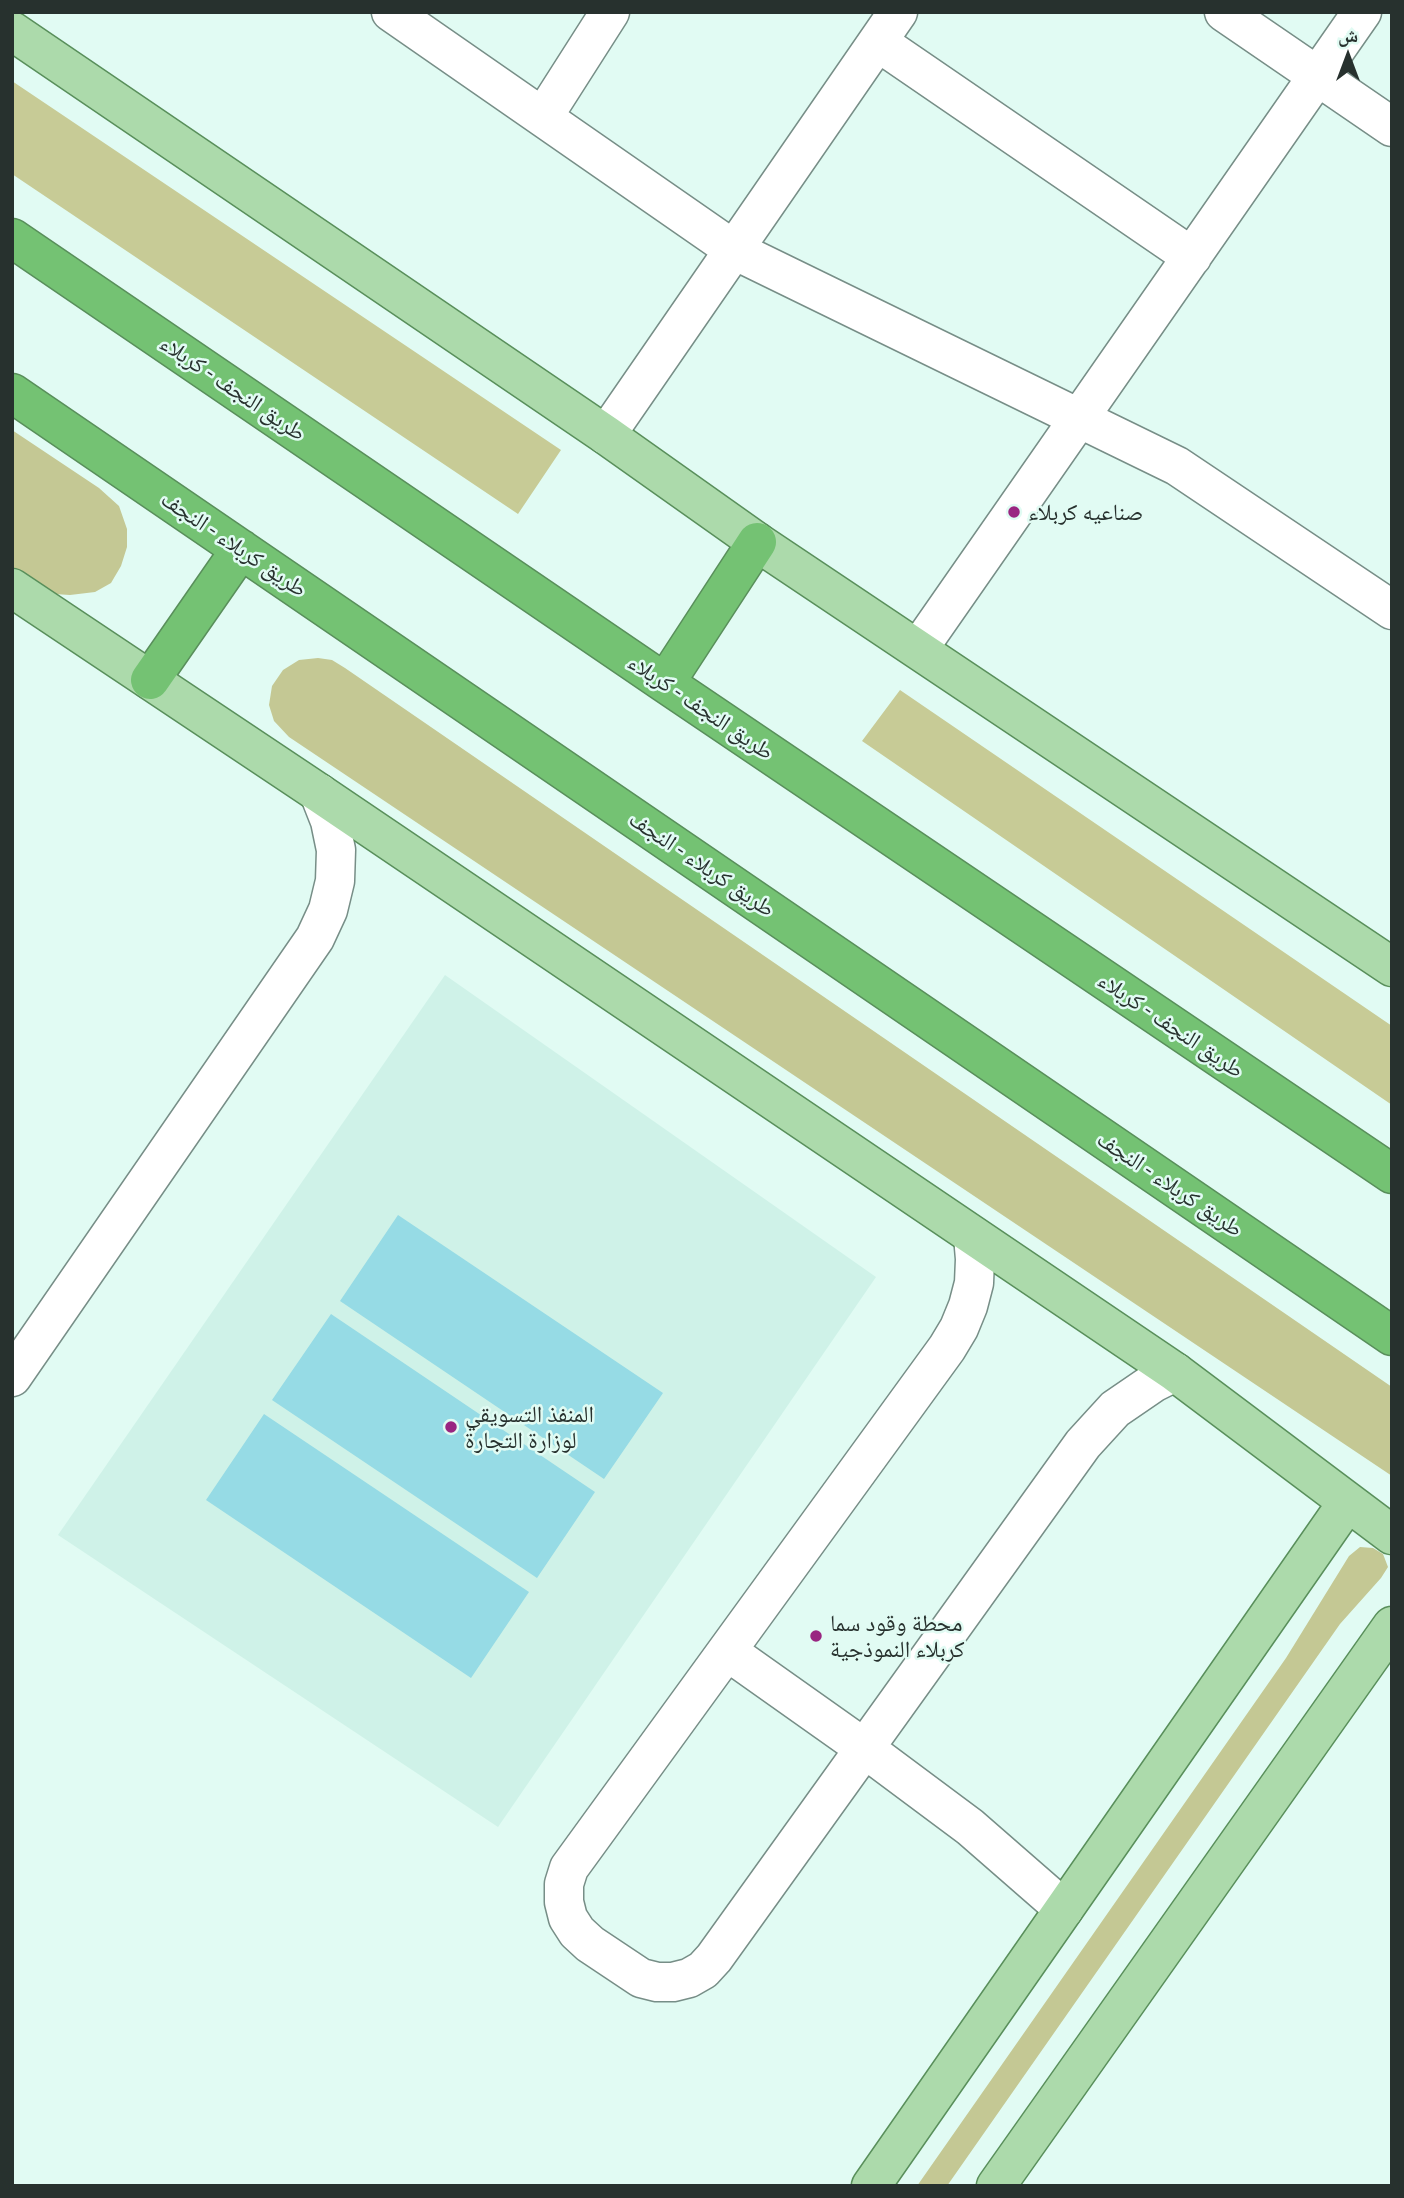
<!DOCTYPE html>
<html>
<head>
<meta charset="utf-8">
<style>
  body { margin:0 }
  #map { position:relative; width:1404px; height:2198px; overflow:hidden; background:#e1fbf3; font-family:Ubuntu,"Noto Naskh Arabic",sans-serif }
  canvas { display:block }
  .frame { position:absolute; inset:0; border:14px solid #27312e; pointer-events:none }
  .north { position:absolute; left:1313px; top:21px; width:70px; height:70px; -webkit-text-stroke:5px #e1fbf3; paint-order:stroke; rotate:0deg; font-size:19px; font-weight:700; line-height:28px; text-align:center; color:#27312e }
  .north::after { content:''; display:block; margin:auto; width:24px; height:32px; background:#27312e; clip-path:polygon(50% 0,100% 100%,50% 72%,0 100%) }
</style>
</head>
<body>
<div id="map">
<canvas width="1404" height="2198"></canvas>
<div class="frame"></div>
<div class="north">ش</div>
</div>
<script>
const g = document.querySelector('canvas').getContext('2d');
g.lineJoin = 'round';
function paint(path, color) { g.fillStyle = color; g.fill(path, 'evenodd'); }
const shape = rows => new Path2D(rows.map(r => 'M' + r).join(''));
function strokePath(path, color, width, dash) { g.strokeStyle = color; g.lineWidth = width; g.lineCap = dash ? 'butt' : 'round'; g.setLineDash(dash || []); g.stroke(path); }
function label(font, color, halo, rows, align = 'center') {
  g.font = font + ' Ubuntu,"Noto Naskh Arabic",sans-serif'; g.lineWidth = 5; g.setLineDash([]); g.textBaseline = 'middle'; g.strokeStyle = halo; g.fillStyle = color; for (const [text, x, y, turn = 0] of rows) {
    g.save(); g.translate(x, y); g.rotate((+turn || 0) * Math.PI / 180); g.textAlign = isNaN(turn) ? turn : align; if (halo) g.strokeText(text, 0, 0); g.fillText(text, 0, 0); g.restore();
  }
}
paint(shape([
  [445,975,876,1277,498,1827,58,1535]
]), '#cff2e8');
paint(shape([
  [12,430,99,488,119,506,127,529,127,547,121,566,111,583,95,592,70,595,54,594,12,567],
  [318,658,332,660,345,668,1392,1387,1392,1476,289,737,274,721,269,705,272,686,283,670,299,660],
  [1360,1547,1373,1548,1383,1554,1388,1567,1381,1578,1340,1624,947,2186,917,2186,1286,1658,1349,1556]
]), '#c4c894');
paint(shape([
  [12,81,561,450,518,514,12,174],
  [900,690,1392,1026,1392,1105,862,741]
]), '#c7cb96');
paint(shape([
  [398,1215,663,1393,604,1479,340,1301],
  [331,1314,595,1492,537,1578,272,1400],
  [264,1414,529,1592,471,1678,206,1500]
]), '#96dbe5');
const minor = shape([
  [391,12,734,250,1177,466,1392,610],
  [1224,12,1392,127],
  [878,42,1192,257],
  [543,117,610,12],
  [606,435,898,12],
  [919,648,1362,12],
  [973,1236,975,1259,974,1283,968,1306,959,1328,947,1348,569,1868,564,1884,564,1902,568,1918,577,1932,590,1944,641,1978,657,1982,673,1982,689,1978,703,1970,714,1958,1083,1444,1115,1409,1153,1383,1175,1372],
  [12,1377,315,938,328,910,335,881,336,850,330,821,319,793],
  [727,1651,864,1748,970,1827,1064,1909]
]);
const major = shape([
  [12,31,606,435,757,542,1392,967],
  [12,588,319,793,1175,1372,1392,1535],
  [871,2186,1347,1503],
  [996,2186,1392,1626]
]);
const highway = shape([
  [12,238,665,683,1392,1174],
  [12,393,1392,1336],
  [150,680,241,549],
  [665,683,757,542]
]);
strokePath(minor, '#778e87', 41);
strokePath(major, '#598f5b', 41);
strokePath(highway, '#598f5b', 41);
strokePath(minor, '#fff', 38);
strokePath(major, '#acdaab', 38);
strokePath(highway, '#74c273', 38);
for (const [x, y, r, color] of [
  [1014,512,7,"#992581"],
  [451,1427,7,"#992581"],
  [816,1636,7,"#992581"]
]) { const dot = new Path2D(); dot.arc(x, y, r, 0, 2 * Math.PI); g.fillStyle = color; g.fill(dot); strokePath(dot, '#e1fbf3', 2.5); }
label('23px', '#27312e', '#e1fbf3', [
  ["طريق النجف - كربلاء",233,388,34],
  ["طريق كربلاء - النجف",234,544,34],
  ["طريق النجف - كربلاء",701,707,34],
  ["طريق كربلاء - النجف",702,864,34],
  ["طريق النجف - كربلاء",1171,1025,34],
  ["طريق كربلاء - النجف",1170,1184,34]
]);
label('23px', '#27312e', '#e1fbf3', [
  ["صناعيه كربلاء",1028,512],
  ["المنفذ التسويقي",465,1414],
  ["لوزارة التجارة",465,1440],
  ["محطة وقود سما",830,1623],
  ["كربلاء النموذجية",830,1649]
], 'left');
</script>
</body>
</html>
